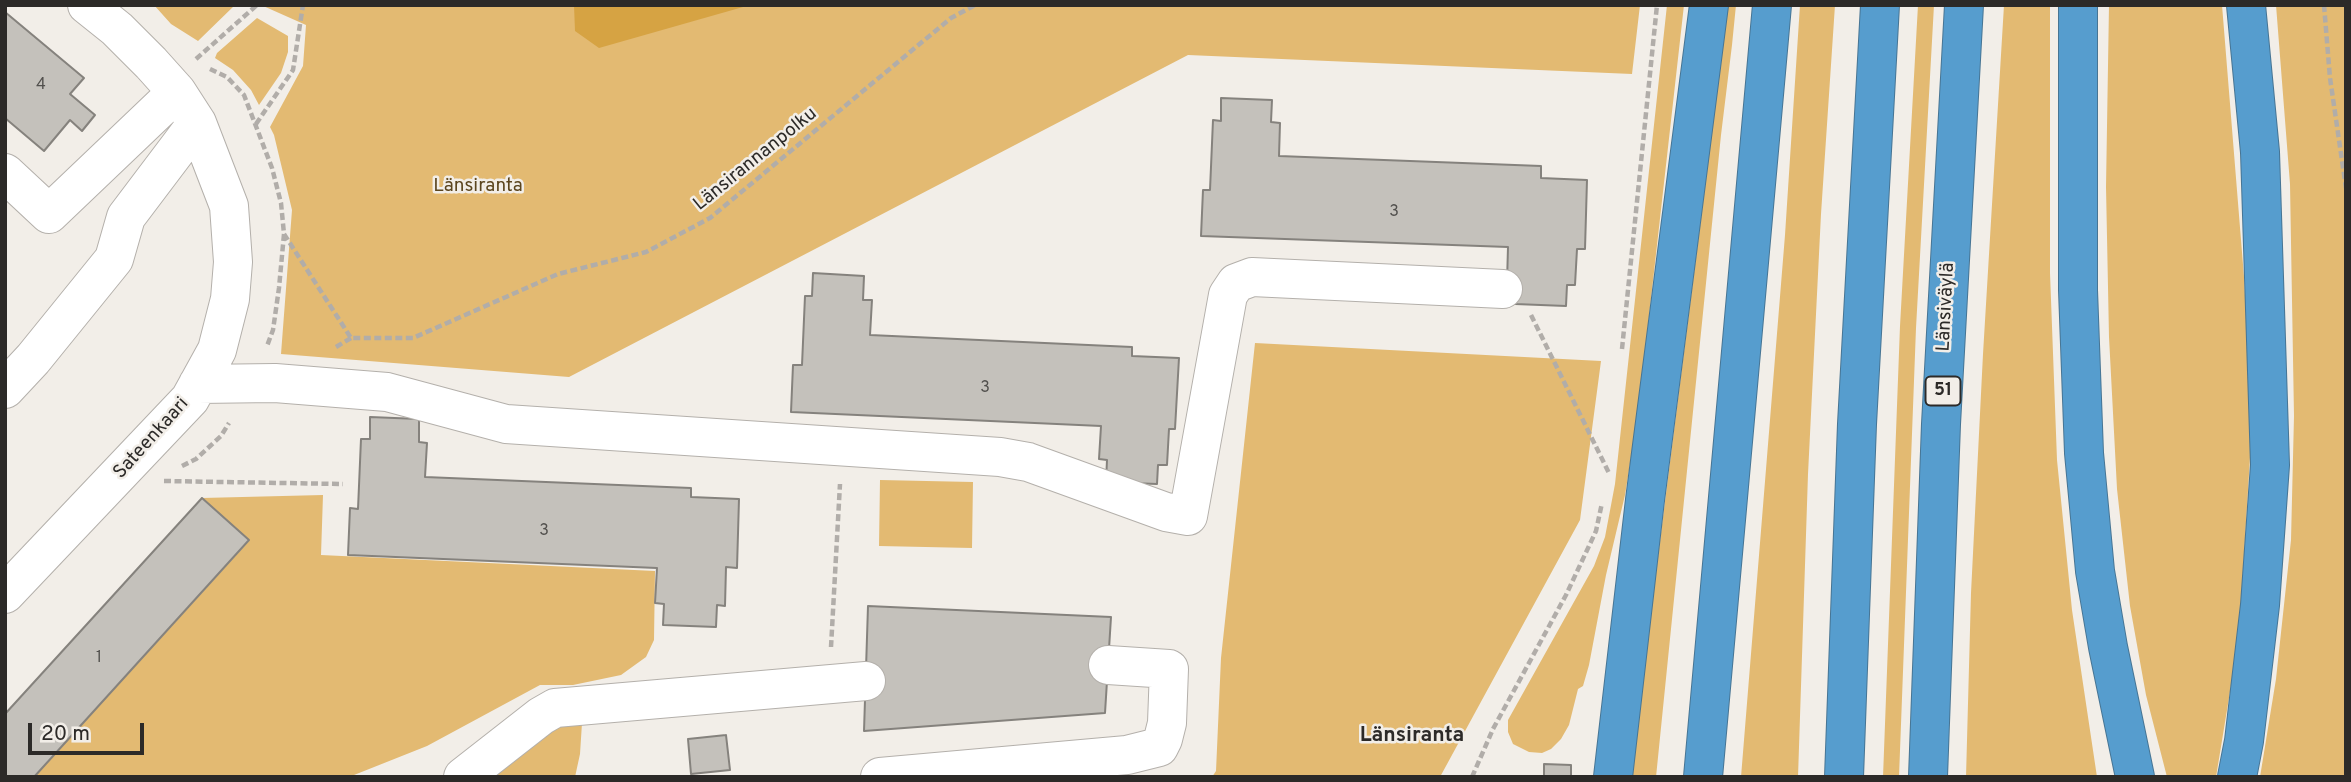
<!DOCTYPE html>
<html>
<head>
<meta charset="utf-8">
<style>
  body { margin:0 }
  #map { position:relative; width:2351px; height:782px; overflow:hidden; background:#f2eee8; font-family:Overpass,sans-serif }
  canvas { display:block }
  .frame { position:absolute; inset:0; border:7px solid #2c2a28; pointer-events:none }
  .scale { position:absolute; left:28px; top:723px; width:116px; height:32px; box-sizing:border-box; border:4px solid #2c2a28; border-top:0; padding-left:9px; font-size:21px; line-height:24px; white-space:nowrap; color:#2c2a28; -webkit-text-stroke:5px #f2eee8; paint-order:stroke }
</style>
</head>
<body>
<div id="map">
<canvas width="2351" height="782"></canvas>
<div class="frame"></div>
<div class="scale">20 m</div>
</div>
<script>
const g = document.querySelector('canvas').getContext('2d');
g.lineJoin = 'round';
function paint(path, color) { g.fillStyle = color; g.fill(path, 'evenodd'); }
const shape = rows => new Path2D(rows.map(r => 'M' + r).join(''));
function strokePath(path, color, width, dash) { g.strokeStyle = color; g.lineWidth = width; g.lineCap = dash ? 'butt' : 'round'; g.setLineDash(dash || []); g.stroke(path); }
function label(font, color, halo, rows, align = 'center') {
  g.font = font + ' Overpass,sans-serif'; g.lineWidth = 5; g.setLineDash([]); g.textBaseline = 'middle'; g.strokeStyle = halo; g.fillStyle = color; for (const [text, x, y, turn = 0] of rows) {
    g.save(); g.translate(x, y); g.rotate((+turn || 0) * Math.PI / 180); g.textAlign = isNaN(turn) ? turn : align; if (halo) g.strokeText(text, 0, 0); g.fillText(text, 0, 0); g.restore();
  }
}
paint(shape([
  [154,5,235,5,198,41,171,24],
  [261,5,1640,5,1632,74,1188,55,569,377,281,354,292,210,274,135,270,127,303,66,306,25],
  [1667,5,1684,5,1638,414,1625,495,1606,575,1589,665,1583,686,1578,689,1569,725,1561,739,1551,749,1542,753,1529,752,1513,744,1508,732,1508,720,1594,566,1605,537,1615,484],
  [1728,5,1736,5,1732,45,1721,135,1656,777,1630,777],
  [1800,5,1835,5,1821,214,1808,474,1798,777,1741,777,1785,235],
  [1918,5,1934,5,1916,328,1899,777,1883,777,1900,326],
  [2004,5,2050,5,2050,273,2057,460,2072,610,2097,777,1966,777,1971,593,1983,354],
  [2109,5,2222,5,2244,277,2252,425,2239,637,2216,777,2167,777,2146,695,2130,606,2117,489,2109,337,2106,187],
  [2276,5,2346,5,2346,777,2260,777,2276,679,2291,540,2294,416,2290,184],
  [257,18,288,36,288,52,281,73,259,105,251,90,233,70,215,58,217,53],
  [1255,343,1601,361,1580,520,1440,777,1212,777,1216,771,1221,658],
  [880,480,973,482,972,548,879,546],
  [323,495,321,555,655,571,654,640,646,657,621,675,573,685,540,685,427,746,349,777,34,777,249,541,202,498],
  [582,723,580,754,575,777,496,777,493,772,541,729]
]), '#e3ba72');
paint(shape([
  [574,5,750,5,599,48,575,31]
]), '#d6a343');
const building = shape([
  [5,12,84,78,70,94,95,115,82,131,70,120,44,151,5,118,5,12],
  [1221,98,1272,100,1271,122,1280,123,1279,156,1541,166,1541,178,1587,180,1585,249,1577,249,1575,285,1567,285,1566,306,1515,304,1515,283,1507,282,1508,247,1201,236,1203,190,1210,190,1213,120,1221,121,1221,98],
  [813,273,864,276,863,300,872,300,870,335,1132,347,1132,356,1179,358,1175,429,1169,429,1167,465,1158,465,1157,484,1106,482,1107,460,1099,459,1101,426,791,412,793,365,802,365,805,296,812,296,813,273],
  [370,417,419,419,419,442,427,443,425,477,691,488,691,497,739,499,737,568,726,567,725,606,717,605,716,627,663,625,664,604,655,603,657,568,348,555,350,508,358,509,361,439,370,439,370,417],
  [202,498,249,540,34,777,5,777,5,714,202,498],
  [868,606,1111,617,1105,713,864,731,868,606],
  [726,735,730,770,691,774,688,739,726,735],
  [1544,764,1571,765,1571,777,1544,777,1544,764]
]);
paint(building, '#c4c1bb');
strokePath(building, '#85827d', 2);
const minor = shape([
  [5,173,49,214,177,92],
  [198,384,275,383,387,392,506,424,1000,457,1028,462,1166,512,1188,516,1228,295,1236,283,1252,277,1503,289],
  [5,389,33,359,114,259,126,217,197,123],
  [5,594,190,399,217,350,230,299,233,262,229,206,197,123,177,92,151,63,117,29,87,5],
  [463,777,541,716,555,708,866,681],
  [880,777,1127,755,1159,747,1163,739,1167,723,1169,669,1108,665]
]);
const highway = shape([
  [2078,5,2078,290,2084,453,2095,571,2108,647,2135,777],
  [1613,777,1645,500,1709,5],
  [1703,777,1772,5],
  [1844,777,1857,424,1880,5],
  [1928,777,1941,424,1964,5],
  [2237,777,2244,741,2260,605,2270,465,2260,152,2246,5]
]);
strokePath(minor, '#b4b0ab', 40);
strokePath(highway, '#477594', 40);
strokePath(shape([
  [2324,5,2330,78,2346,188],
  [196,59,257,5],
  [210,69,227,77,244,95,272,168,281,203,284,234,279,288,273,330,267,346],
  [256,124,293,70,303,5],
  [284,234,351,338,413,338,558,274,646,252,710,218,951,18,975,5],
  [1531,315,1609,473],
  [336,347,351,338],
  [1622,349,1657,5],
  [182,466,196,459,221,436,229,423],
  [164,481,343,484],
  [831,647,840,484],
  [1472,777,1493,729,1566,595,1596,531,1602,503]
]), '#b1ada9', 4.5, [7, 3.5]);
strokePath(minor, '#fff', 38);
strokePath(highway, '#569dce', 38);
label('16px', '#52504d', null, [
  ["4",41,86],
  ["3",1394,213],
  ["3",985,389],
  ["3",544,532],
  ["1",99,659]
]);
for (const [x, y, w] of [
  [1943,391,35]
]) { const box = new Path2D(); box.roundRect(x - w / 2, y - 14.5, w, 29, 5); g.fillStyle = '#f2eee8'; g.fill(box); strokePath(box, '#2c2a28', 2); }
label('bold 18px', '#2c2a28', null, [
  ["51",1943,391]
]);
label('19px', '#2c2a28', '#f2eee8', [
  ["Länsirannanpolku",756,160,-39],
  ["Länsiväylä",1947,307,-87],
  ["Sateenkaari",152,439,-48]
]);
label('19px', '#5b451e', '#f2eee8', [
  ["Länsiranta",478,187]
]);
label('bold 21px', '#2c2a28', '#f2eee8', [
  ["Länsiranta",1412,737]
]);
</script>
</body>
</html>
